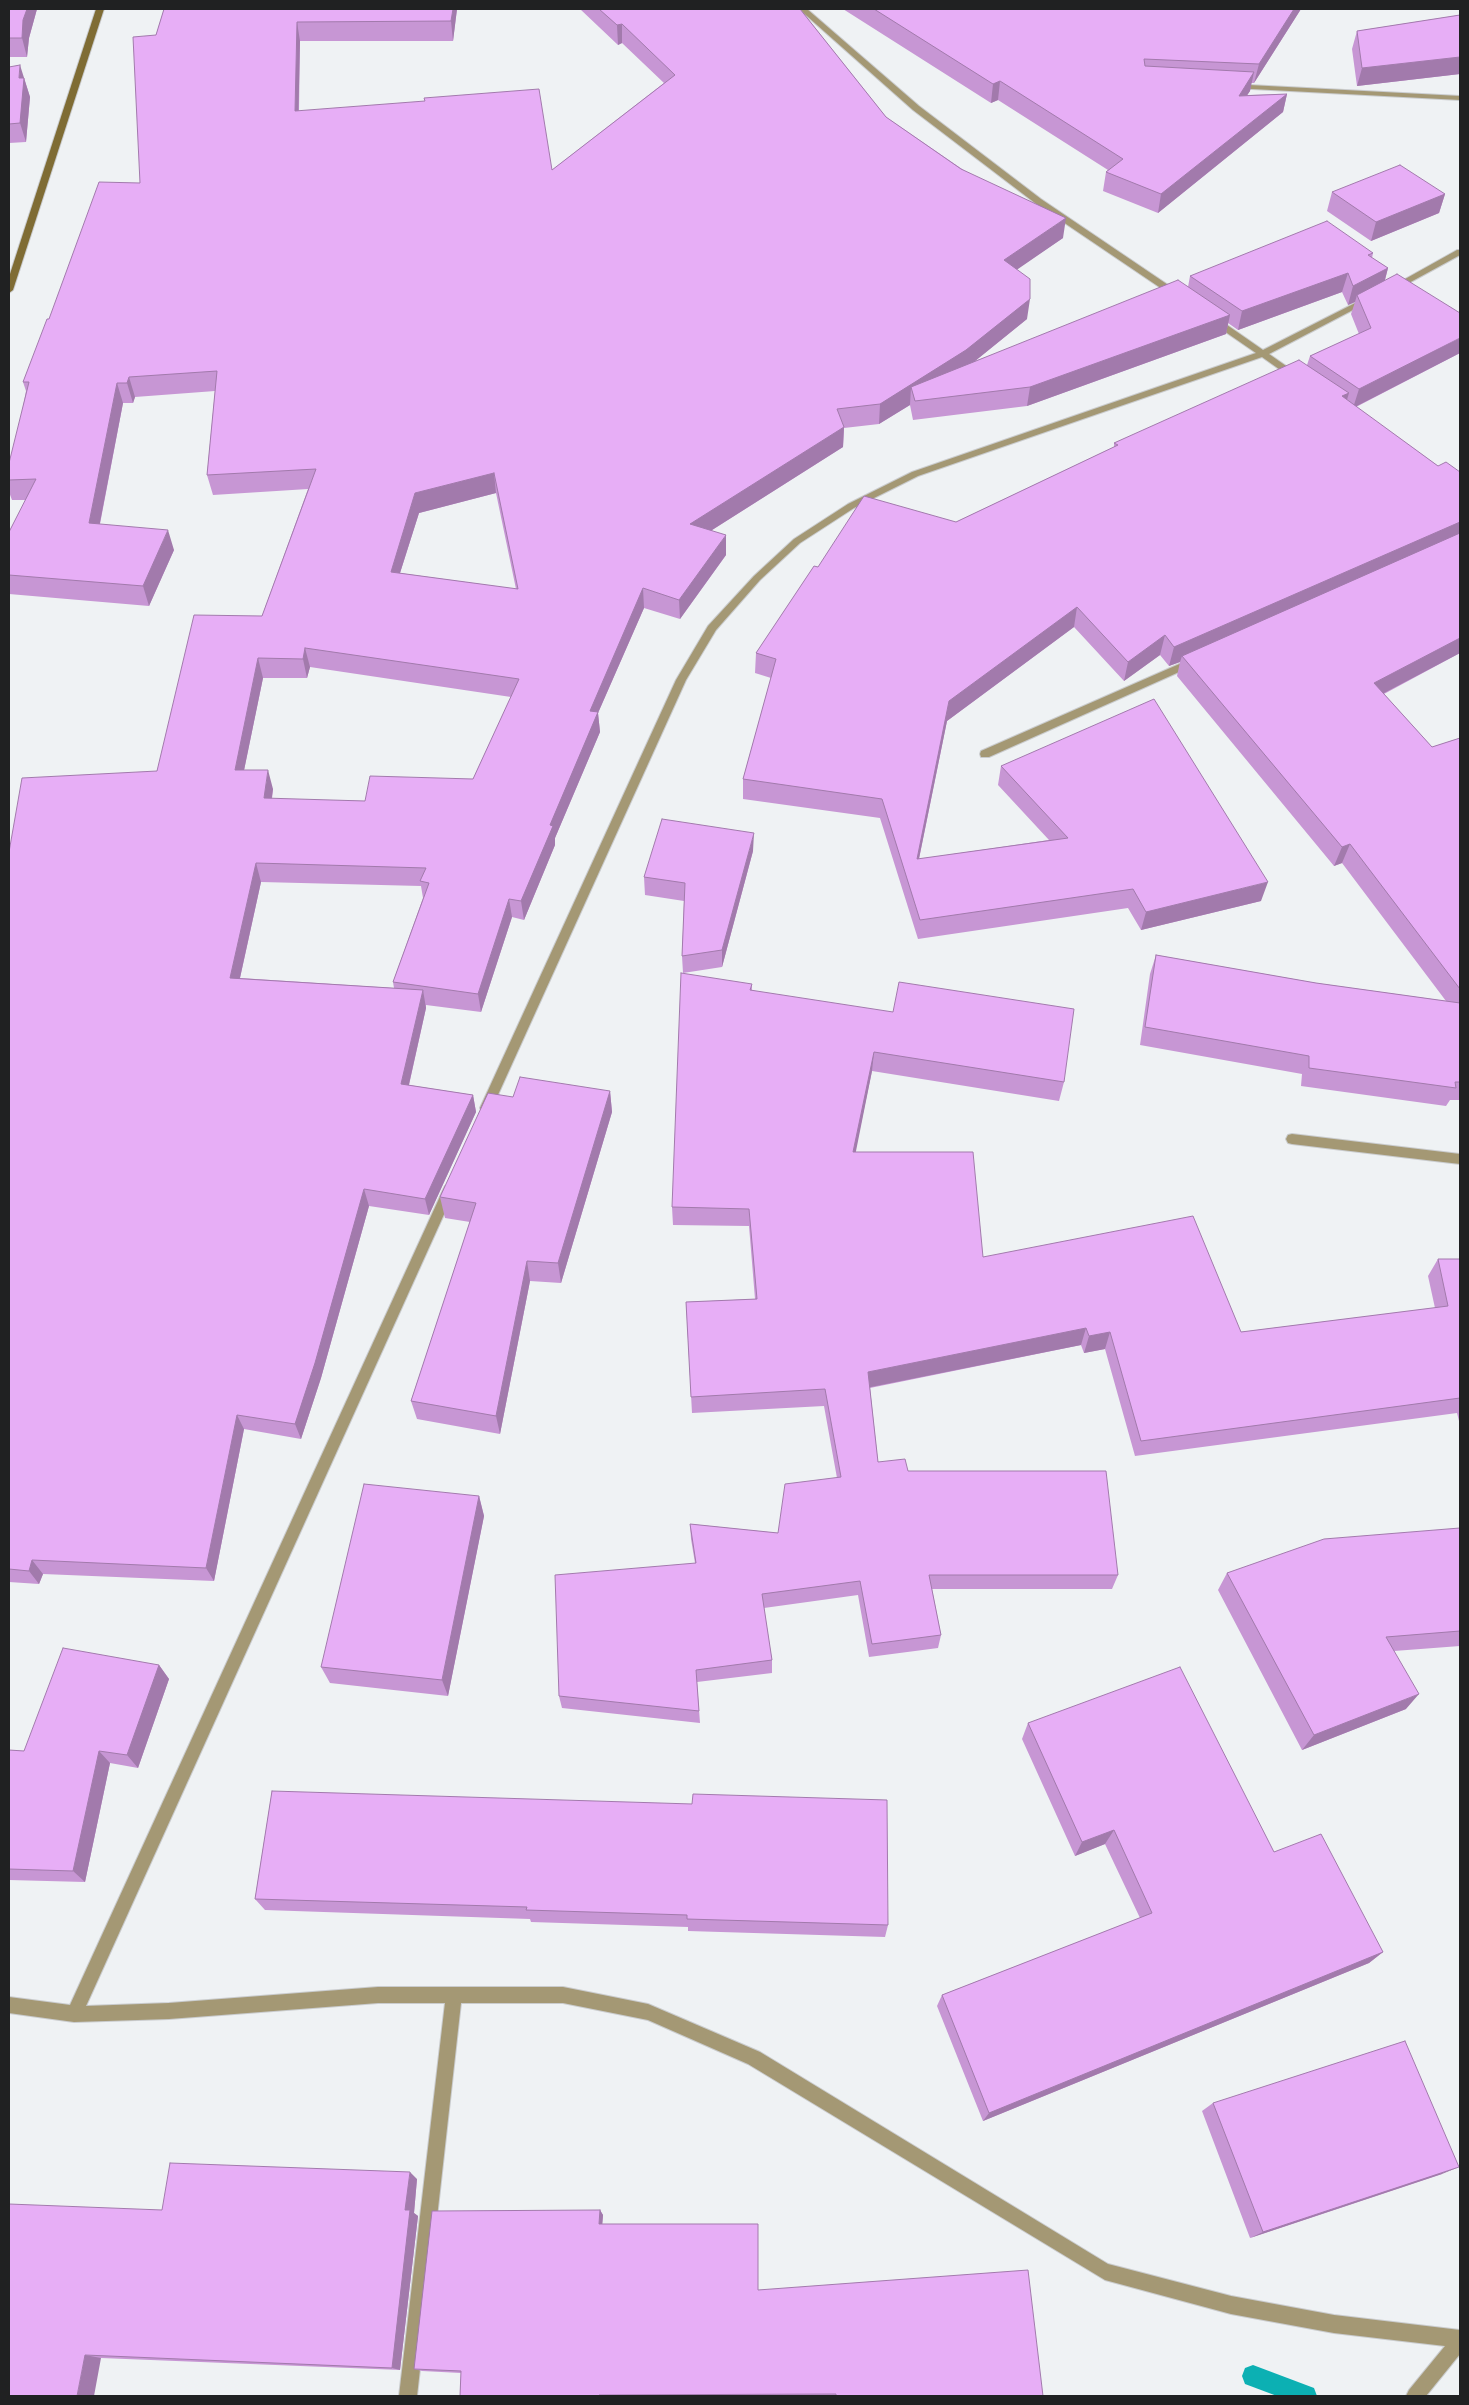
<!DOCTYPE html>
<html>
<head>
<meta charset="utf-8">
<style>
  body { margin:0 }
  #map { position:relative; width:1469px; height:2405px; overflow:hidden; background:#eff2f4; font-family:Merriweather,serif }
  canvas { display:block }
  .frame { position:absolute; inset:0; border:10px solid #202122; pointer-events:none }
</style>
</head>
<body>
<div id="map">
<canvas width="1469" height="2405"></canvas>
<div class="frame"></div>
</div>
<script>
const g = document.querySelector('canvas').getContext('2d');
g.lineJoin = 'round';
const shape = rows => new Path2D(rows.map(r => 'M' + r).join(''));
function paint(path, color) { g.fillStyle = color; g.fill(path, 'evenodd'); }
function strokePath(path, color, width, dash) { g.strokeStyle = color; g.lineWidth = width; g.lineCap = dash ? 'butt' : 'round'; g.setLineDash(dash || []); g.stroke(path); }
paint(shape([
  [1253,2365,1314,2388,1317,2396,1277,2396,1245,2384,1242,2376,1245,2368,1253,2365]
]), '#0cb0b3');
const street = shape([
  [799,9,807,9,919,106,1041,199,1180,293,1180,297,1174,297,1035,203,913,110,799,9],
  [1230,84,1460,96,1460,100,1233,88,1230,88,1230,84],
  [1457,250,1460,250,1460,255,1396,290,1389,288,1457,250],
  [1363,299,1370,301,1269,354,1299,375,1299,379,1293,379,1262,357,918,476,854,508,800,543,760,580,716,630,686,680,492,1108,490,1111,482,1111,480,1108,676,680,708,626,754,576,794,539,848,504,912,472,1256,353,1211,322,1211,318,1217,318,1263,350,1363,299],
  [1193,658,1197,660,1197,664,989,757,981,757,980,754,981,751,1193,658],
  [1292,1134,1460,1154,1460,1164,1292,1144,1288,1143,1286,1139,1288,1135,1292,1134],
  [449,1185,453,1186,455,1190,86,2006,169,2003,378,1987,563,1987,648,2004,760,2052,1108,2264,1231,2296,1334,2315,1460,2330,1460,2354,1426,2396,1406,2396,1409,2390,1445,2346,1334,2333,1231,2314,1105,2280,748,2064,648,2020,563,2003,461,2003,417,2396,399,2396,445,2003,378,2003,169,2019,74,2022,9,2013,9,1997,70,2005,443,1190,445,1186,449,1185]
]);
const secondary = shape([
  [96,9,104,9,13,290,9,293,9,277,96,9]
]);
strokePath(street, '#caccce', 2);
strokePath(secondary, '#caccce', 2);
paint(street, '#a49874');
paint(secondary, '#7f6c34');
paint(shape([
  [9,9,37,9,29,38,27,57,9,57],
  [164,9,457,9,453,41,300,41,299,111,552,170,664,83,622,43,618,45,580,9,800,9,886,117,1063,238,1017,269,1027,319,975,361,1188,287,1190,276,1373,253,1372,258,1388,268,1385,280,1460,353,1356,407,1438,466,1460,472,1460,653,1384,694,1432,747,1460,738,1460,1100,1450,1100,1446,1106,1301,1086,1302,1074,1140,1045,1150,974,1156,955,1316,983,1446,1001,1342,863,1334,866,1177,676,1180,662,1169,666,1160,655,1124,681,1074,627,947,721,919,859,1049,840,998,785,1001,766,1261,901,1141,930,1128,908,918,939,880,818,743,799,743,779,771,678,755,673,756,653,818,567,956,522,1114,447,1114,443,1307,365,1310,356,1359,334,1351,314,1355,302,1348,305,1342,292,1238,330,1228,323,1226,334,1027,406,913,420,910,405,879,424,844,428,843,447,712,530,726,555,680,619,644,608,598,713,600,732,555,838,555,845,524,920,512,917,481,1012,426,1005,426,1008,409,1085,473,1095,476,1112,429,1215,369,1206,321,1378,301,1439,244,1429,214,1581,43,1574,39,1584,9,1582,9,852,157,771,262,616,308,489,213,495,207,475,215,391,135,397,133,403,123,403,100,524,174,550,149,606,9,594,9,532,26,500,12,500,9,492,9,480,26,391,23,382,49,319,140,183,156,35],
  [496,493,516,589,400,573,419,513],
  [310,667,511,697,473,779,365,801,272,799,273,789,244,770,263,678,307,678],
  [261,882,421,886,423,898,393,982,394,988,240,978],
  [843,9,1301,9,1254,83,1251,83,1250,91,1247,95,1287,94,1283,112,1158,213,1103,191,1106,172,1108,170,998,100,991,103],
  [1460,15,1460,74,1357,86,1352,49,1357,31],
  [9,67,24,78,30,97,26,142,9,143],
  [1332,192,1445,194,1439,213,1371,241,1327,211],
  [753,851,722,967,683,973,682,956,684,901,645,895,644,877],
  [752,984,752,990,1064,1082,1059,1101,872,1071,855,1152,983,1257,1241,1332,1435,1308,1428,1276,1438,1259,1460,1259,1460,1421,1459,1421,1457,1413,1135,1456,1105,1349,1084,1353,1081,1345,870,1388,878,1462,908,1471,1118,1575,1112,1589,932,1589,941,1635,938,1648,869,1657,858,1595,764,1608,772,1660,772,1673,697,1682,700,1723,562,1708,559,1696,695,1563,691,1539,690,1524,778,1533,837,1478,824,1406,692,1413,686,1302,755,1299,749,1226,673,1225,672,1207],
  [610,1091,612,1112,561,1283,530,1281,500,1434,417,1419,411,1401,470,1222,445,1218,440,1197,513,1097],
  [479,1496,484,1516,448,1696,330,1683,321,1667],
  [1460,1528,1460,1646,1394,1651,1406,1709,1302,1750,1218,1590,1227,1573],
  [159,1665,169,1679,138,1768,110,1763,85,1882,9,1880,9,1750,24,1751],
  [1028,1723,1274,1852,1383,1952,1369,1963,983,2121,937,2006,942,1995,1140,1918,1105,1844,1075,1856,1022,1739],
  [272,1791,888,1925,885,1937,688,1931,688,1927,531,1922,530,1919,265,1910,255,1899],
  [1213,2103,1442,2174,1250,2238,1202,2111],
  [417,2179,414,2213,418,2216,400,2370,101,2358,9,2396,162,2210],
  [600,2210,603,2215,602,2224,758,2290,1043,2396,460,2396,461,2373,422,2371,414,2369]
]), '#c796d4');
paint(shape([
  [27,9,37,9,29,38,27,57,22,38,23,20],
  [453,9,457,9,453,41,451,21],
  [1294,9,1301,9,1254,83,1259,64],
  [297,22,300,41,298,131,295,111],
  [622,24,622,43,618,45,617,25],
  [1460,57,1460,74,1357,86,1362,68],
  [20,65,30,97,26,142,20,123,19,78],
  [1254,72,1250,91,1234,115,1239,96],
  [1000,81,998,100,991,103,993,84],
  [1287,94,1283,112,1158,213,1161,194],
  [1445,194,1439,213,1371,241,1376,222],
  [1066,218,1063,238,1002,280,1004,260],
  [1388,268,1383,287,1357,295,1355,302,1348,305,1353,286],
  [1348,273,1342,292,1238,330,1242,311],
  [1030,299,1027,319,964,370,915,401,911,387,910,405,879,424,880,404],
  [1230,315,1226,334,1027,406,1030,387],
  [1460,338,1460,353,1353,408,1359,389],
  [129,377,135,397,133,403,127,383],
  [117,383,123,403,96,543,89,523],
  [1349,393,1343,413,1342,396],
  [844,427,843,447,690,544,690,524],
  [494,473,496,493,419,513,394,592,391,572,415,493],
  [1460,522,1460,539,1182,656,1180,662,1169,666,1174,647],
  [168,530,174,550,149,606,143,586],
  [726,535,726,555,680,619,679,600],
  [643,588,644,608,598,713,600,732,555,838,555,845,524,920,521,901,550,825,590,711],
  [1077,607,1074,627,947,721,915,878,917,859,949,701],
  [1165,635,1160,655,1124,681,1128,662],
  [1460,638,1460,653,1367,702,1374,683],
  [305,648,310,667,307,678,303,659],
  [258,658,263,678,240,790,235,770],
  [268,770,273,789,269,817,264,798],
  [754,833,753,851,722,967,722,950],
  [1350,844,1342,863,1334,866,1342,847],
  [256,863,261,882,236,996,230,978],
  [1268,882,1261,901,1141,930,1146,912],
  [509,899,512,917,481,1012,478,994],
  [423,990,426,1008,405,1102,401,1084],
  [874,1052,872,1071,852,1171,853,1152],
  [610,1091,612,1112,561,1283,558,1263],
  [473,1095,476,1112,429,1215,425,1199],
  [364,1189,369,1206,321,1378,301,1439,295,1424],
  [527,1261,530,1281,500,1434,496,1416],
  [1086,1328,1081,1345,866,1388,868,1372],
  [1110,1332,1105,1349,1084,1353,1089,1336],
  [237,1415,244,1429,214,1581,206,1568],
  [479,1496,484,1516,448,1696,442,1680],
  [32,1560,43,1574,39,1584,29,1571],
  [159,1665,169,1679,138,1768,127,1755],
  [1419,1694,1406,1709,1302,1750,1314,1735],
  [99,1751,110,1763,85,1882,73,1871],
  [1114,1830,1105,1844,1075,1856,1082,1842],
  [1383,1952,1369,1963,983,2121,989,2113],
  [1459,2167,1442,2174,1250,2238,1263,2232],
  [410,2172,417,2179,414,2213,418,2216,400,2370,392,2368,405,2210],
  [600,2210,603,2215,602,2229,599,2224],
  [85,2355,101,2358,94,2396,77,2396]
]), '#a27aac');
const building = shape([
  [9,9,27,9,23,20,22,38,9,38,9,9],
  [164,9,453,9,451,21,297,22,295,111,425,101,424,98,539,89,552,170,675,75,622,24,617,25,599,9,800,9,886,117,961,169,1066,218,1004,260,1030,279,1030,299,966,350,880,404,837,409,844,427,690,524,726,535,679,600,643,588,590,711,598,712,550,825,553,826,521,901,509,899,478,994,393,982,429,883,420,881,426,868,256,863,230,978,423,990,401,1084,473,1095,425,1199,364,1189,315,1363,295,1424,237,1415,206,1568,32,1560,29,1571,9,1569,9,852,22,778,157,771,194,615,262,616,316,469,207,475,217,371,129,377,127,383,117,383,89,523,168,530,143,586,9,575,9,532,36,479,9,480,9,463,29,382,23,382,47,319,49,319,99,182,140,183,133,37,156,35,164,9],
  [494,473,518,589,391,572,415,493,494,473],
  [305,648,519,679,473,779,370,776,365,801,264,798,268,770,235,770,258,658,303,659,305,648],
  [874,9,1294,9,1259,64,1144,59,1145,66,1254,72,1239,96,1287,94,1161,194,1106,172,1123,159,1000,81,993,84,874,9],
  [1460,15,1460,57,1362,68,1357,31,1460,15],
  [20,65,19,78,24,78,20,123,9,124,9,67,20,65],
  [1400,165,1445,194,1376,222,1332,192,1400,165],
  [1327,221,1373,253,1368,255,1388,268,1353,286,1348,273,1242,311,1190,276,1327,221],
  [1397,274,1460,313,1460,338,1359,389,1310,356,1371,328,1357,295,1397,274],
  [1178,280,1230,315,1030,387,915,401,911,387,1178,280],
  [1299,360,1349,393,1342,396,1438,466,1446,462,1460,472,1460,522,1174,647,1165,635,1128,662,1077,607,949,701,917,859,1068,838,1001,766,1154,699,1268,882,1146,912,1133,889,920,920,882,799,743,779,776,659,756,653,814,566,818,567,864,496,956,522,1118,445,1114,443,1299,360],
  [1460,533,1460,638,1374,683,1432,747,1460,738,1460,989,1350,844,1342,847,1182,656,1460,533],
  [662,819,754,833,722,950,682,956,685,883,644,877,662,819],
  [1156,955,1316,983,1460,1003,1460,1082,1455,1082,1456,1088,1309,1068,1309,1056,1145,1027,1156,955],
  [681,973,752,984,750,990,893,1012,899,982,1074,1009,1064,1082,874,1052,853,1152,973,1152,983,1257,1193,1216,1241,1332,1448,1306,1438,1259,1460,1259,1460,1398,1141,1441,1110,1332,1089,1336,1086,1328,868,1372,878,1462,905,1459,908,1471,1106,1471,1118,1575,929,1575,941,1635,872,1644,860,1581,762,1594,772,1660,696,1670,699,1711,559,1696,555,1575,696,1563,690,1524,778,1533,785,1484,841,1477,825,1389,691,1397,686,1302,757,1299,749,1209,672,1207,681,973],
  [520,1077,610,1091,558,1263,527,1261,496,1416,411,1401,476,1203,440,1197,488,1093,513,1097,520,1077],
  [364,1484,479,1496,442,1680,321,1667,364,1484],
  [1460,1528,1460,1631,1386,1637,1419,1694,1314,1735,1227,1573,1324,1539,1460,1528],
  [63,1648,159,1665,127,1755,99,1751,73,1871,9,1869,9,1750,24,1751,63,1648],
  [1180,1667,1274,1852,1321,1834,1383,1952,989,2113,942,1995,1152,1913,1114,1830,1082,1842,1028,1723,1180,1667],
  [272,1791,692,1804,693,1794,887,1800,888,1925,687,1919,687,1915,526,1910,527,1907,255,1899,272,1791],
  [1405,2041,1459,2167,1263,2232,1213,2103,1405,2041],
  [170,2163,410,2172,405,2210,410,2210,392,2368,85,2355,77,2396,9,2396,9,2204,162,2210,170,2163],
  [600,2210,599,2224,758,2224,758,2290,1028,2270,1043,2396,836,2396,836,2394,599,2395,599,2396,460,2396,461,2371,414,2369,432,2211,600,2210]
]);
paint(building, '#e7aef6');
strokePath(building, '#a27aac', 1);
</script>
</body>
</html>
